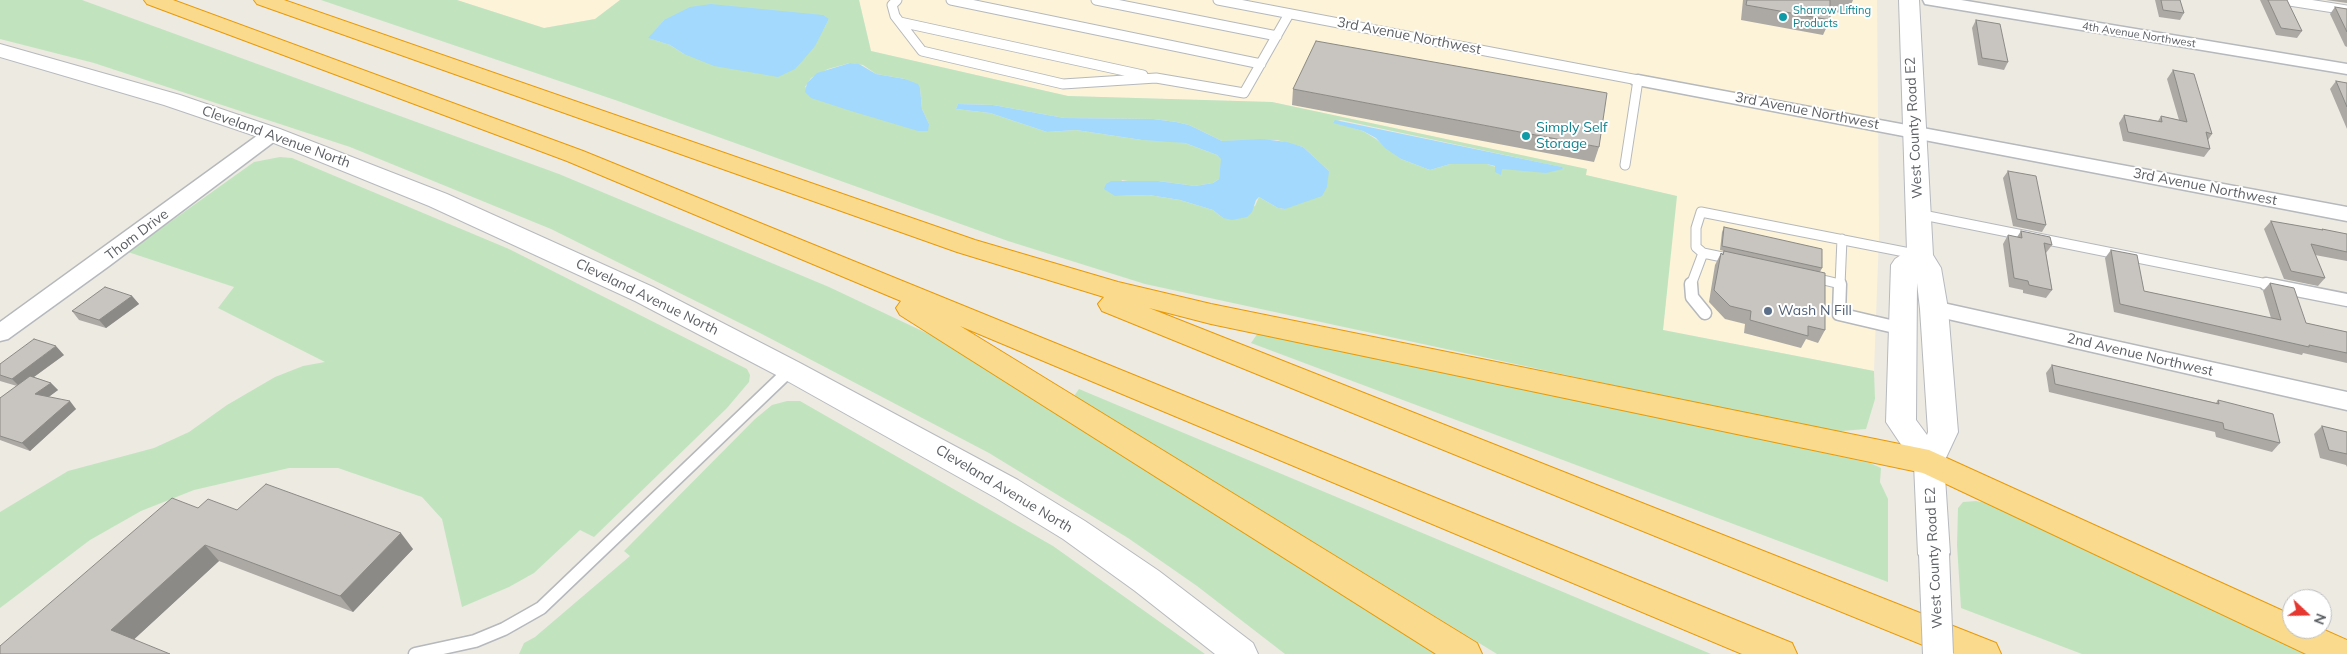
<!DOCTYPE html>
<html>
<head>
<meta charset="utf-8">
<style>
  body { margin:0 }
  #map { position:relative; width:2347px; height:654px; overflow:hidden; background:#edeae2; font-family:Mulish,sans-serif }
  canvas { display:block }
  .north { position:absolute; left:2282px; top:589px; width:50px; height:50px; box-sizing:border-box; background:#fff; border:1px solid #bdbfc1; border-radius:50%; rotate:111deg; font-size:14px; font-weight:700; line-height:20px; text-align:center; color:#5b5f63 }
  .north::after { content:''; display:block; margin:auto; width:18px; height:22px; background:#e43831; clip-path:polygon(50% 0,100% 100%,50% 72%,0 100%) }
</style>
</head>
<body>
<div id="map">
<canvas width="2347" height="654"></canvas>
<div class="north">N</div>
</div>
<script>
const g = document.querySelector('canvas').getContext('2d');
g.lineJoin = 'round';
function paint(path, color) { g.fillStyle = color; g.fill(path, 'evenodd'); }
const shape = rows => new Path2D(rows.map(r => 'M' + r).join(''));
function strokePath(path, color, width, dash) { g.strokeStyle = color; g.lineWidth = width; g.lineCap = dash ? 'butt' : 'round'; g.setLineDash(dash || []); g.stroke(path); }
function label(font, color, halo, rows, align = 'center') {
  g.font = font + ' Mulish,sans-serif'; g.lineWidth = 4; g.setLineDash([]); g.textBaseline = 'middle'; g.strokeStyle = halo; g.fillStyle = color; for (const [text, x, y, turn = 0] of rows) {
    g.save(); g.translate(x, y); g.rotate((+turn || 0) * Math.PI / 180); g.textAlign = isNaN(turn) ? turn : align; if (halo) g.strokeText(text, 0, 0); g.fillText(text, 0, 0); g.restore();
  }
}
paint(shape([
  [457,0,620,0,595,19,544,28],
  [859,0,1877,0,1879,236,1874,371,1663,330,1676,196,1585,175,1586,169,1272,102,1068,96,871,51]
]), '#fdf3d8');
paint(shape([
  [0,0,82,0,559,174,829,287,937,338,1452,654,1285,654,1197,586,1128,538,989,453,760,333,551,229,350,147,94,63,0,39],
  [321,0,457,0,544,28,595,19,620,0,859,0,871,51,1068,96,1272,102,1587,169,1586,175,1677,196,1663,330,1874,371,1875,399,1866,429,1830,432,1145,284,1008,241,618,101],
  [829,19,823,30,684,54,670,45,649,38,664,20],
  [850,63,863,65,876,74,905,79,920,88,922,109,929,124,805,87,811,78,828,69],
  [958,104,993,105,1064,118,1153,119,1176,122,1189,125,1222,141,1277,140,1303,147,1329,171,1285,209,1278,208,1259,197,1255,206,1223,218,1213,210,1180,200,1149,195,1115,196,1122,180,1133,182,1158,181,1195,186,1213,183,1219,179,1222,159,1217,155,1185,143,1174,141,1142,140,1076,130,1047,132,990,113,956,109],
  [1341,120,1561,167,1563,169,1502,169,1487,164,1450,164,1430,170,1401,159,1376,139,1363,131,1333,122],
  [280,157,292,158,509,249,747,369,750,375,749,382,727,408,594,537,580,530,534,573,509,587,462,607,442,519,422,497,338,468,289,468,194,490,141,511,90,540,0,608,0,512,68,471,154,448,189,432,227,405,275,377,303,366,325,362,218,308,234,287,128,252,254,162],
  [1260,330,1870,463,1881,468,1880,482,1888,499,1888,582,1251,343],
  [1079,389,1711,654,1497,654,1074,396],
  [787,401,800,401,1053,546,1205,654,519,654,524,643,535,637,630,556,624,551,755,419,772,405],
  [1976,501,1991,504,2318,654,2082,654,1961,608,1957,545,1958,508,1963,502]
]), '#c1e4bf');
paint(shape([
  [711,4,823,15,829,19,815,46,804,59,795,69,778,77,714,66,684,54,670,45,648,38,664,20,690,7],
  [850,63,859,64,876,74,905,79,918,84,920,88,922,109,929,124,928,131,918,131,851,111,811,98,805,92,807,83,817,73],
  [958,104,993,105,1064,118,1153,119,1176,122,1189,125,1222,141,1262,139,1287,142,1303,147,1329,171,1327,187,1322,196,1285,209,1278,208,1259,197,1256,200,1252,212,1247,217,1232,220,1223,218,1213,210,1180,200,1149,195,1115,196,1104,189,1106,184,1111,181,1158,181,1195,186,1213,183,1219,179,1221,159,1217,155,1185,143,1142,140,1076,130,1047,132,990,113,956,109],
  [1335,120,1562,167,1563,169,1546,173,1502,169,1501,175,1495,172,1495,166,1487,164,1450,164,1430,170,1401,159,1385,148,1376,138,1363,131,1333,123]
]), '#a3d9fc');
const laneFar1 = shape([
  [897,0,892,5,895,16,922,51,1063,84,1156,78,1244,93,1289,14],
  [951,0,1261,64],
  [1096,0,1277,36],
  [1218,0,1638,80,1625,165],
  [2283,0,2347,10],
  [900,22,1143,75],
  [1918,214,2272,285],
  [1732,259,1703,253,1696,247,1696,228,1701,212,1920,255],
  [1811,277,1840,284],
  [1691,285,1703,253],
  [1840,285,1842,239]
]);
const lane = shape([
  [1691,284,1692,297,1705,313],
  [1840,284,1839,314,1903,329],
  [2266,284,2347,300],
  [415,654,475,641,504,629,541,608,790,370]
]);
const street = shape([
  [1923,0,1961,0,2347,64,2347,74,1931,5,1925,4,1923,0],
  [1638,75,2347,207,2347,221,1632,84,1629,80,1632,76,1638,75],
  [272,128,279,130,282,134,279,138,109,266,8,339,0,341,0,322,265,130,272,128],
  [1934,301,2347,392,2347,410,1926,314,1923,309,1926,304,1934,301]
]);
const secondary = shape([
  [1899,0,1919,0,1933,255,1941,268,1948,309,1958,432,1944,462,1950,554,1945,564,1934,567,1923,564,1918,554,1914,464,1886,422,1891,265,1895,259,1907,251,1899,0],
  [1917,283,1920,309,1928,432,1927,435,1916,420,1917,283],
  [0,44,180,95,280,129,447,194,653,287,800,363,1018,480,1085,521,1159,571,1253,643,1258,654,1215,654,1135,591,1063,539,996,498,780,377,635,301,429,206,264,139,164,105,0,57,0,44]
]);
const highway = shape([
  [144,0,173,0,583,151,1792,643,1797,654,1742,654,960,326,1477,643,1482,654,1436,654,900,315,896,308,901,301,567,161,147,4,144,0],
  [254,0,284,0,975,240,1118,282,1211,304,1929,450,2292,615,2292,629,2322,629,2347,640,2347,654,2306,654,1923,473,1211,324,1149,308,1996,643,2001,654,1945,654,1102,311,1098,304,1104,297,957,252,257,4,254,0]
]);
strokePath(laneFar1, '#b5b8bc', 11);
strokePath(lane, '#b5b8bc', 15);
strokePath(street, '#b5b8bc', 3);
strokePath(secondary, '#b6b9be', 2);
strokePath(highway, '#e99906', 2);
strokePath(laneFar1, '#fff', 9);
strokePath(lane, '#fff', 12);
paint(street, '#fff');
paint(secondary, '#fff');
paint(highway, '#fada8d');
const secondaryBridge = shape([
  [1934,554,1938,654]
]);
strokePath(secondaryBridge, '#b6b9be', 32, []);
strokePath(secondaryBridge, '#fff', 30);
paint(shape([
  [1743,0,1853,0,1847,14,1830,11,1830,20,1823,35,1741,20],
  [2155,0,2180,0,2184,13,2180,20,2159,17],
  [2260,0,2287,0,2302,31,2297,38,2276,35],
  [2326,0,2347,0,2347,3],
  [2335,7,2347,9,2347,47,2345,46,2330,14],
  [1976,20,2008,62,2004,70,1978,65,1972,28],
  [2173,70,2212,134,2208,140,2210,149,2204,157,2123,141,2119,123,2124,115,2158,121,2161,116,2179,120,2167,79],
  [2336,81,2347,83,2347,129,2330,89],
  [1293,89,1599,147,1594,162,1292,105],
  [2008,171,2046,225,2042,232,2013,226,2003,178],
  [2271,221,2321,230,2322,229,2347,234,2347,261,2315,255,2325,278,2318,286,2284,279,2264,229],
  [1724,227,1822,268,1820,272,1825,330,1818,343,1806,339,1801,348,1744,333,1745,324,1725,319,1709,302,1715,265,1721,253,1722,254,1724,251,1720,250,1722,232],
  [2021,231,2052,245,2046,253,2052,290,2046,298,2023,293,2023,290,2009,287,2003,244,2008,235,2017,237],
  [2111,250,2144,291,2271,318,2263,291,2270,283,2306,323,2347,332,2347,363,2303,353,2302,355,2114,312,2105,258],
  [132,296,139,304,106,328,79,320,72,311],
  [64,355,34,377,51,383,58,390,48,397,76,409,30,451,0,440,0,398,17,386,0,381,0,364],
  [2052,365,2216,403,2218,400,2280,443,2272,452,2216,437,2215,432,2049,392,2046,373],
  [2322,426,2347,432,2347,467,2346,465,2320,458,2314,434],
  [198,508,237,510,413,549,353,612,219,561,134,639,0,654]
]), '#aca9a5');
paint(shape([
  [132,296,139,304,106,328,99,320],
  [56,346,64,355,20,387,12,379],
  [51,383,58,390,42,402,35,394],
  [70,401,76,409,30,451,22,443],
  [401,533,413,549,353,612,340,596],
  [205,545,219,561,128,645,111,630]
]), '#8c8a86');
const building = shape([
  [1747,0,1830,0,1830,20,1746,5,1747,0],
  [2161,0,2180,0,2184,13,2163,10,2161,0],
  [2268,0,2287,0,2302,31,2281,28,2268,0],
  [2335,7,2347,9,2347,32,2335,7],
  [1976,20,2000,24,2008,62,1982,58,1976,20],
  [1316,41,1607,93,1599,147,1293,89,1316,41],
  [2173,70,2194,74,2212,134,2206,132,2210,149,2128,132,2124,115,2162,122,2161,116,2187,122,2173,70],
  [2336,81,2347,83,2347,107,2336,81],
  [2008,171,2036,176,2046,225,2017,219,2008,171],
  [2271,221,2323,230,2322,229,2347,234,2347,252,2311,244,2325,278,2291,271,2271,221],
  [1724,227,1822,249,1822,268,1722,246,1724,227],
  [2021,231,2050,237,2052,245,2044,243,2052,290,2029,285,2028,281,2014,278,2008,235,2022,238,2021,231],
  [2111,250,2137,255,2144,291,2281,320,2270,283,2294,288,2306,323,2347,332,2347,353,2309,345,2309,347,2120,304,2111,250],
  [1724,251,1825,273,1825,330,1808,326,1808,336,1750,320,1751,311,1730,306,1714,290,1721,253,1723,255,1724,251],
  [105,287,132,296,99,320,72,311,105,287],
  [34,339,56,346,12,379,0,375,0,364,34,339],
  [2052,365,2219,404,2218,400,2273,414,2280,443,2224,429,2223,423,2055,384,2052,365],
  [30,376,51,383,35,394,70,401,22,443,0,436,0,398,30,376],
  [2322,426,2347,432,2347,454,2329,450,2322,426],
  [266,484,401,533,340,596,205,545,111,630,170,654,0,654,0,646,172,498,198,508,208,499,237,510,266,484]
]);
paint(building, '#c8c5c0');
strokePath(building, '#8c8a86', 1);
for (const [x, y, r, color] of [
  [1783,17,5,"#0f9aa8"],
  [1526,136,5,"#0f9aa8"],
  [1768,311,5,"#5c6f8a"]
]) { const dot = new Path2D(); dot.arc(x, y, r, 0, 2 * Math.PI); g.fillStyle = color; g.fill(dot); strokePath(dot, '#fff', 2); }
label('11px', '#0d838f', '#fff', [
  ["Sharrow Lifting",1793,11],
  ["Products",1793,24]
], 'left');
label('11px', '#5b5f63', '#fff', [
  ["4th Avenue Northwest",2139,35,9]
]);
label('14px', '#5b5f63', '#fff', [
  ["3rd Avenue Northwest",1409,36,11],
  ["3rd Avenue Northwest",1807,111,11],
  ["West County Road E2",1914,128,-93],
  ["Cleveland Avenue North",276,137,20],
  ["3rd Avenue Northwest",2205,187,11],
  ["Thom Drive",137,235,-37],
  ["Cleveland Avenue North",647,297,26],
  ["2nd Avenue Northwest",2140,355,13],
  ["Cleveland Avenue North",1004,489,31],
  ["West County Road E2",1934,558,-93]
]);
label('14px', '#0d838f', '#fff', [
  ["Simply Self",1536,128],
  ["Storage",1536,144]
], 'left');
label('14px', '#4e5e75', '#fff', [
  ["Wash N Fill",1778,311]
], 'left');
</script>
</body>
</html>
